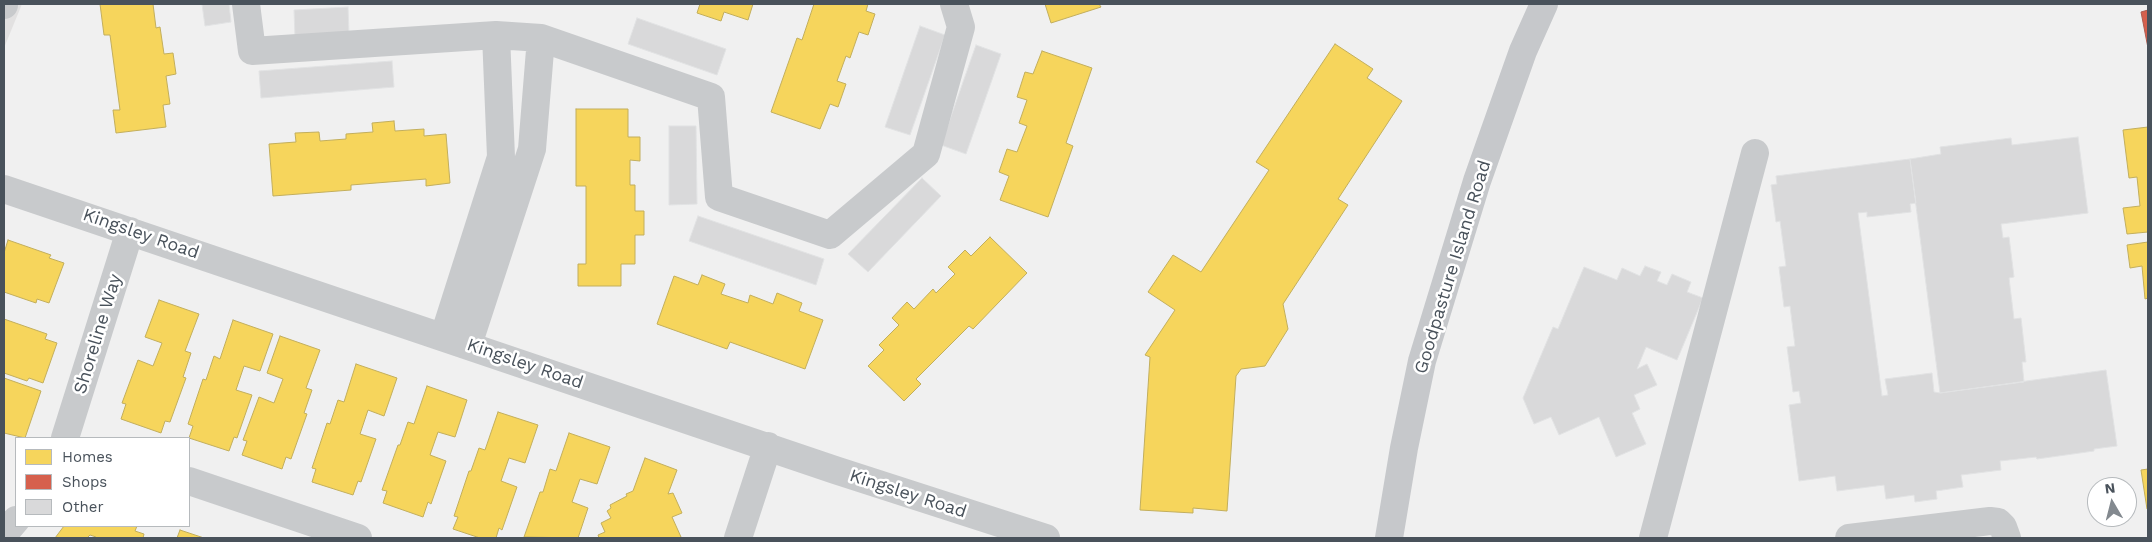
<!DOCTYPE html>
<html>
<head>
<meta charset="utf-8">
<style>
  body { margin:0 }
  #map { position:relative; width:2152px; height:542px; overflow:hidden; background:#f0f0f0; font-family:"Work Sans",sans-serif }
  canvas { display:block }
  .frame { position:absolute; inset:0; border:5px solid #49525b; pointer-events:none }
  .legend { position:absolute; left:15px; top:437px; width:175px; height:90px; box-sizing:border-box; background:#fff; border:1px solid #b6babd; margin:0; padding:6px 9px; list-style:none; font-size:15px; color:#49525b }
  .legend li { display:flex; align-items:center; gap:10px; height:25px }
  .legend b { width:25px; border:1px solid #b6babd }
  .north { position:absolute; left:2087px; top:477px; width:50px; height:50px; box-sizing:border-box; background:#fff; border:1px solid #b6babd; border-radius:50%; rotate:352deg; font-size:14px; font-weight:700; line-height:20px; text-align:center; color:#49525b }
  .north::after { content:''; display:block; margin:auto; width:18px; height:22px; background:#83898f; clip-path:polygon(50% 0,100% 100%,50% 72%,0 100%) }
</style>
</head>
<body>
<div id="map">
<canvas width="2152" height="542"></canvas>
<div class="frame"></div>
<ul class="legend">
<li><b style="height:14px;background:#f6d55c"></b>Homes</li>
<li><b style="height:14px;background:#d6604d"></b>Shops</li>
<li><b style="height:14px;background:#d9d9da"></b>Other</li>
</ul>
<div class="north">N</div>
</div>
<script>
const g = document.querySelector('canvas').getContext('2d');
g.lineJoin = 'round';
function paint(path, color) { g.fillStyle = color; g.fill(path, 'evenodd'); }
const shape = rows => new Path2D(rows.map(r => 'M' + r).join(''));
function strokePath(path, color, width, dash) { g.strokeStyle = color; g.lineWidth = width; g.lineCap = dash ? 'butt' : 'round'; g.setLineDash(dash || []); g.stroke(path); }
function label(font, color, halo, rows, align = 'center') {
  g.font = font + ' "Work Sans",sans-serif'; g.lineWidth = 5; g.setLineDash([]); g.textBaseline = 'middle'; g.strokeStyle = halo; g.fillStyle = color; for (const [text, x, y, turn = 0] of rows) {
    g.save(); g.translate(x, y); g.rotate((+turn || 0) * Math.PI / 180); g.textAlign = isNaN(turn) ? turn : align; if (halo) g.strokeText(text, 0, 0); g.fillText(text, 0, 0); g.restore();
  }
}
paint(shape([
  [4,4,22,4,4,48]
]), '#e2e1e1');
const homes = shape([
  [100,4,153,4,156,28,160,27,164,54,173,53,176,74,166,76,170,104,163,105,166,127,116,133,113,110,120,110,110,35,104,35,100,4],
  [700,4,753,4,748,20,724,12,721,21,697,13,700,4],
  [814,4,868,4,866,11,875,14,868,35,859,32,850,58,846,56,837,81,846,84,838,107,830,104,820,129,771,112,797,38,802,40,814,4],
  [1045,4,1099,4,1101,7,1051,23,1045,4],
  [1335,44,1373,69,1367,78,1402,101,1338,199,1348,205,1283,304,1288,329,1265,366,1241,369,1236,376,1227,511,1193,508,1193,513,1140,510,1150,357,1145,355,1175,310,1148,292,1173,255,1201,272,1269,170,1256,162,1335,44],
  [1042,51,1092,68,1066,143,1073,146,1048,217,1000,200,1009,176,999,172,1007,149,1017,152,1027,126,1019,123,1027,100,1017,97,1025,72,1033,74,1042,51],
  [576,109,628,109,628,137,640,137,640,161,630,160,630,185,635,185,635,211,644,211,644,235,635,235,635,264,621,264,621,286,578,286,578,264,586,264,586,186,576,186,576,109],
  [394,121,395,131,424,129,424,136,446,134,450,183,426,186,426,179,351,185,351,190,273,196,269,144,296,142,295,133,319,132,320,141,346,139,346,134,373,132,372,123,394,121],
  [2148,127,2148,232,2127,234,2123,208,2140,206,2137,177,2129,178,2123,130,2148,127],
  [990,237,1027,273,973,329,969,326,916,379,921,384,904,401,868,366,884,350,879,345,899,325,892,318,907,302,914,309,933,289,936,293,955,274,948,267,965,250,971,256,990,237],
  [8,240,51,255,49,258,64,263,49,303,37,299,36,303,4,292,4,253,8,240],
  [2148,242,2148,298,2145,299,2142,266,2130,268,2127,245,2148,242],
  [702,275,725,284,721,294,748,303,750,295,773,304,777,293,802,303,799,311,823,320,805,369,730,342,727,349,657,324,674,276,698,285,702,275],
  [159,300,199,314,185,351,191,353,183,377,186,378,170,422,165,421,161,433,121,419,126,404,122,403,138,360,153,366,162,343,145,337,159,300],
  [4,319,47,334,45,339,57,343,43,383,29,378,27,381,4,373,4,319],
  [233,320,273,334,260,371,244,366,236,390,252,395,237,438,234,437,229,451,189,438,193,426,188,424,203,379,206,380,214,356,220,359,233,320],
  [280,336,320,350,306,388,312,390,304,413,307,414,291,459,286,457,282,469,242,455,247,441,243,440,259,397,274,403,283,379,267,373,280,336],
  [356,364,397,378,384,416,368,410,360,434,376,439,361,482,358,481,353,495,312,482,316,469,312,468,327,423,330,424,338,400,344,402,356,364],
  [4,378,41,391,25,438,4,433,4,378],
  [427,386,467,400,455,437,438,432,430,455,446,461,431,504,428,502,423,517,383,503,387,491,382,490,398,445,400,445,408,422,414,424,427,386],
  [498,412,538,425,525,463,509,458,501,481,517,487,502,530,499,528,496,538,480,538,453,529,458,517,454,516,469,471,471,471,479,448,485,450,498,412],
  [569,433,610,447,597,484,580,479,572,502,588,508,578,538,524,537,540,492,543,492,550,469,556,471,569,433],
  [645,458,677,470,668,494,673,493,682,513,672,517,681,537,678,538,599,538,598,535,605,532,601,523,611,518,607,511,611,508,610,505,627,496,626,494,633,491,645,458],
  [2148,469,2148,509,2147,509,2141,470,2148,469],
  [64,526,137,526,135,531,144,534,143,538,96,538,96,537,90,535,87,538,55,538,64,526],
  [180,530,204,538,177,538,180,530]
]);
paint(homes, '#f6d55c');
strokePath(homes, '#c2ae5c', 1);
const shops = shape([
  [2148,10,2148,48,2141,12,2148,10]
]);
paint(shops, '#d6604d');
strokePath(shops, '#ac5c51', 1);
const building = shape([
  [202,4,229,4,231,22,205,26,202,4],
  [348,7,349,34,295,37,294,10,348,7],
  [637,18,726,49,717,75,628,44,637,18],
  [920,26,945,35,910,135,885,127,920,26],
  [976,45,1001,54,966,154,941,145,976,45],
  [392,61,394,87,261,98,259,71,392,61],
  [669,126,696,126,697,204,669,205,669,126],
  [2078,137,2088,213,2001,224,2003,238,2009,237,2014,277,2009,278,2014,319,2021,318,2026,362,2022,362,2024,382,1940,393,1910,159,1941,154,1940,147,2011,138,2012,145,2078,137],
  [1910,159,1916,203,1910,204,1911,212,1867,217,1867,212,1858,213,1882,396,1888,395,1885,379,1932,373,1934,392,1940,393,2106,370,2117,446,2094,449,2094,451,2037,459,2036,457,2000,461,2001,470,1961,475,1963,487,1936,491,1937,499,1915,502,1914,495,1886,499,1884,485,1837,491,1835,476,1799,481,1789,405,1801,403,1799,391,1793,392,1787,347,1795,346,1790,306,1784,307,1779,267,1786,266,1780,221,1776,222,1771,185,1777,184,1776,176,1910,159],
  [922,178,941,196,868,272,848,254,922,178],
  [698,216,824,259,816,285,689,241,698,216],
  [1645,266,1661,272,1657,281,1667,285,1672,274,1691,282,1687,292,1703,298,1677,360,1646,347,1637,369,1647,364,1657,385,1634,395,1640,409,1632,413,1646,444,1616,457,1599,417,1559,435,1551,417,1534,424,1523,398,1553,327,1558,329,1584,267,1617,280,1622,268,1640,276,1645,266]
]);
paint(building, '#d9d9da');
strokePath(building, '#e1e2e3', 1);
strokePath(shape([
  [246,4,252,51,496,35,541,38,711,97,719,197,830,235,926,154,961,27,954,4],
  [4,5,4,4],
  [4,189,835,470,1046,538],
  [444,336,501,157,496,35],
  [468,345,532,149,541,38],
  [65,438,130,231],
  [189,481,358,538],
  [4,534,16,520],
  [738,538,768,446],
  [1653,538,1755,153],
  [1849,538,1990,521,1998,522,2003,527,2007,538]
]), '#c8cacc', 28);
strokePath(shape([
  [1389,538,1404,448,1422,361,1477,181,1523,51,1544,4]
]), '#c6c8cb', 28);
label('18px', '#49525b', '#fff', [
  ["Kingsley Road",141,234,19],
  ["Goodpasture Island Road",1453,267,-73],
  ["Shoreline Way",98,334,-73],
  ["Kingsley Road",525,364,19],
  ["Kingsley Road",908,494,18]
]);
</script>
</body>
</html>
